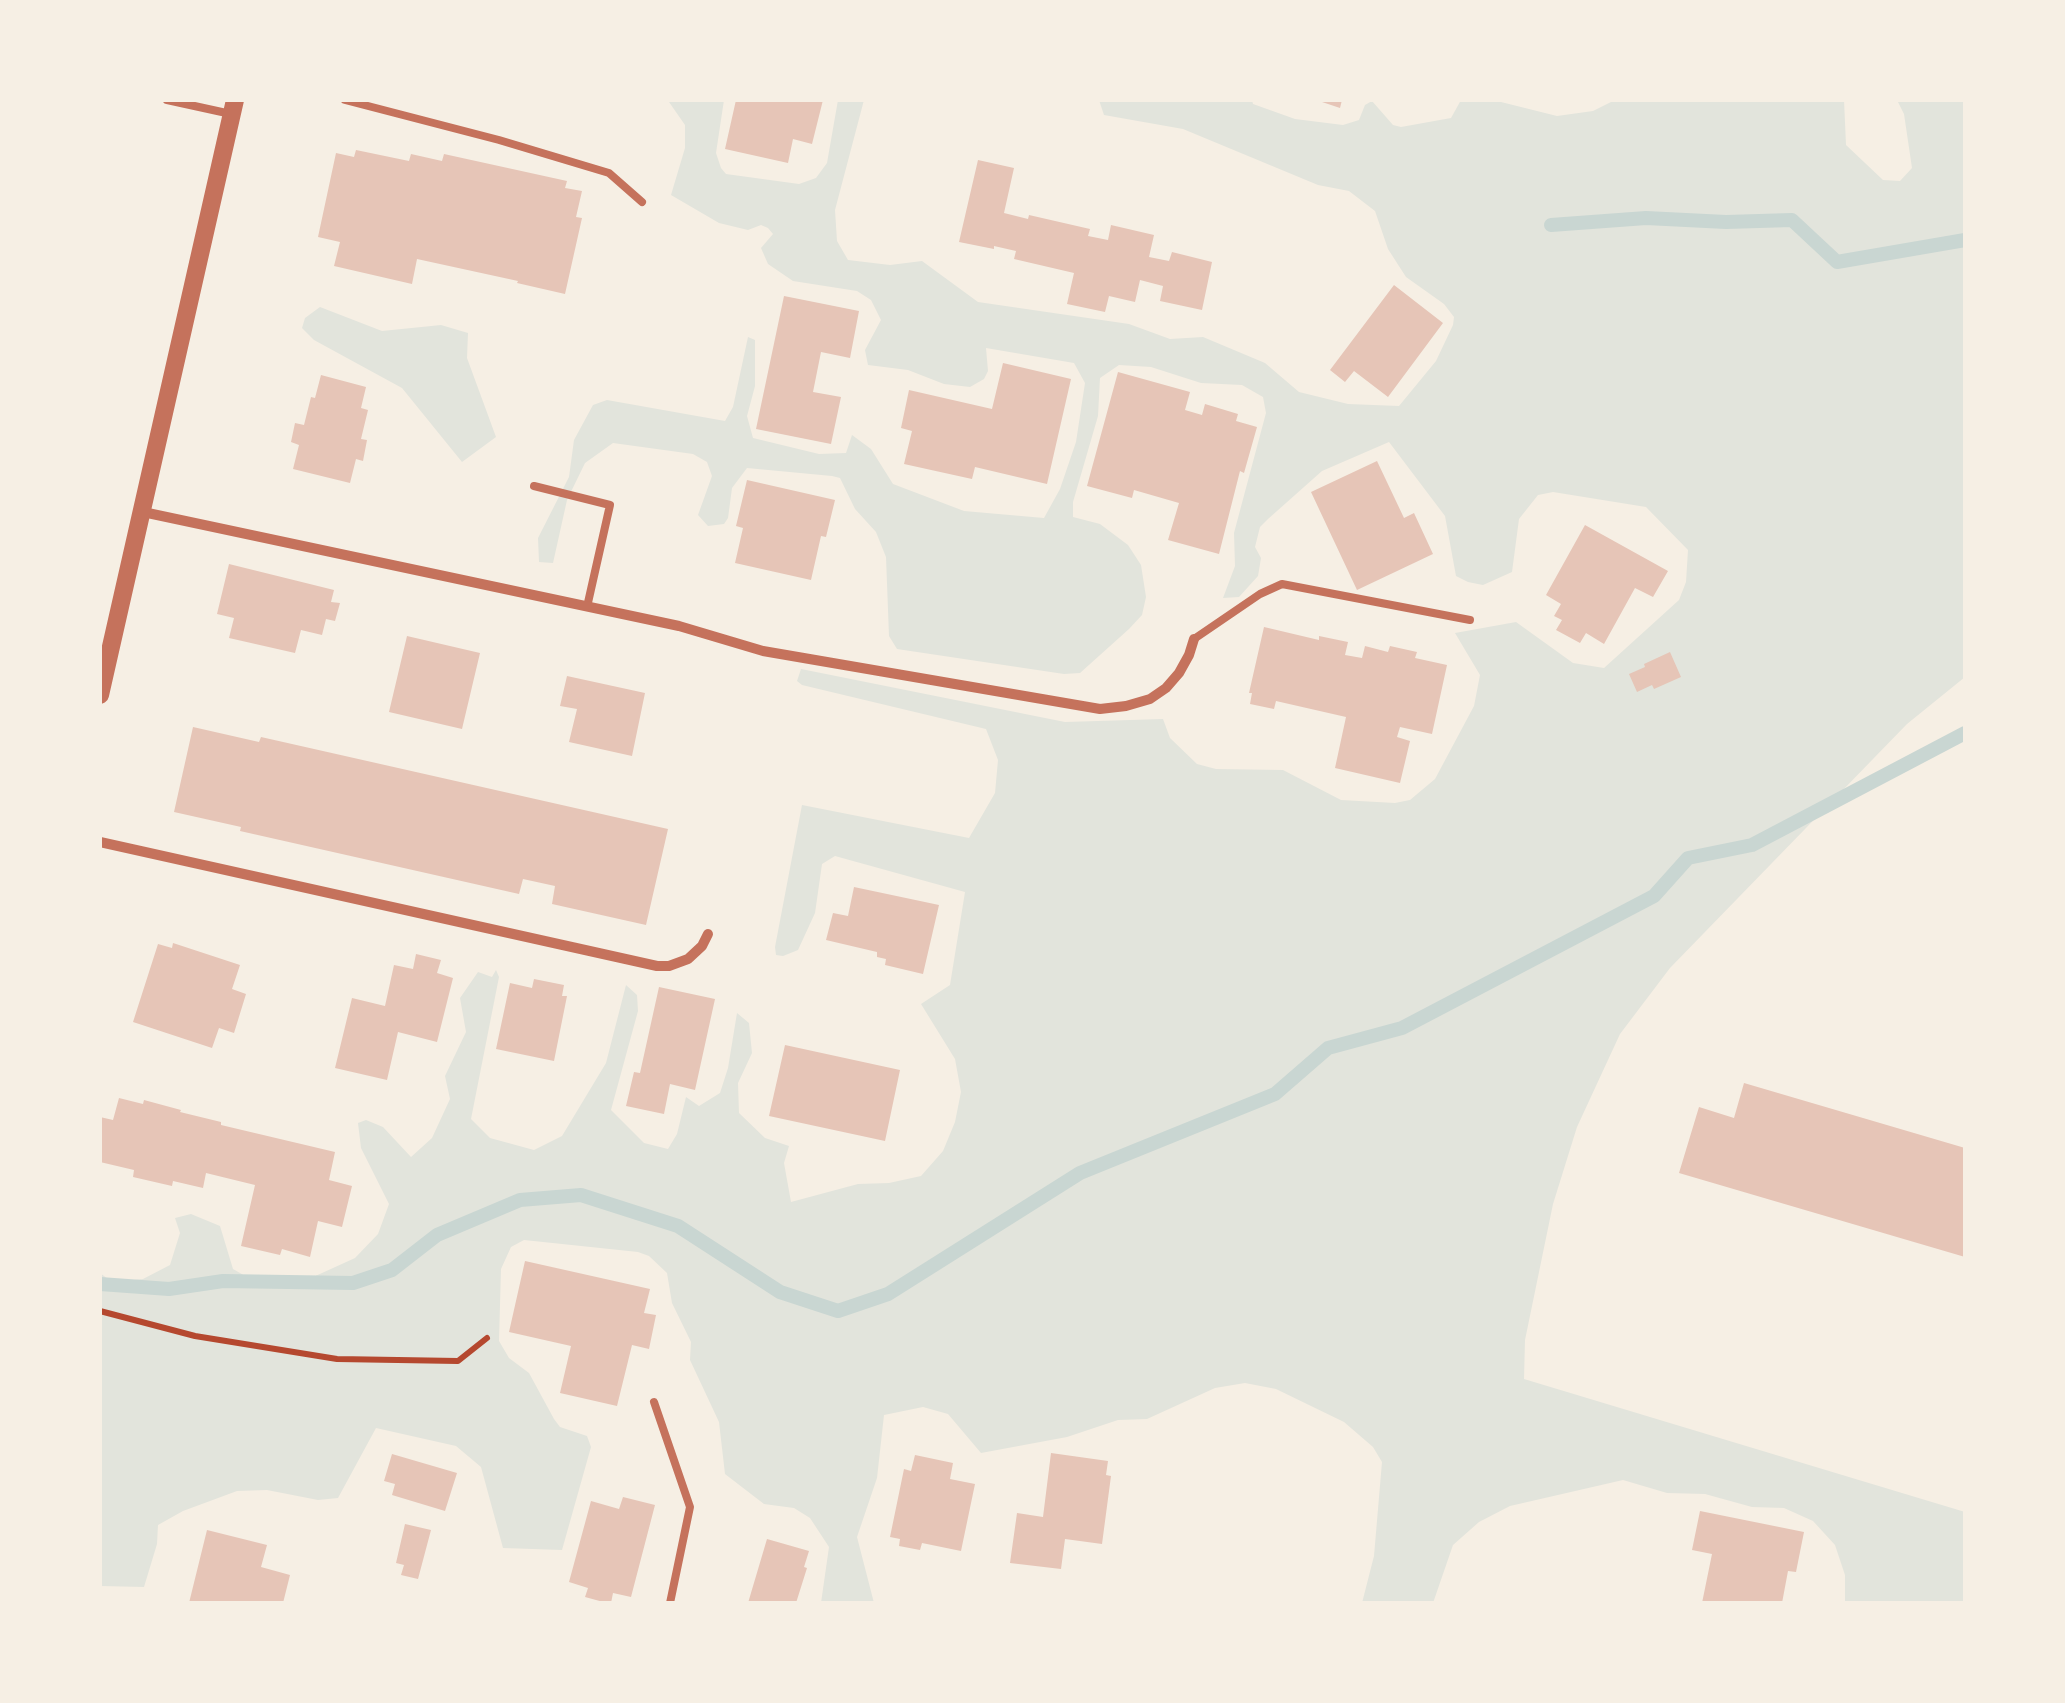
<!DOCTYPE html>
<html>
<head>
<meta charset="utf-8">
<style>
  body { margin:0 }
  #map { position:relative; width:2065px; height:1703px; overflow:hidden; background:#f6efe4; font-family:"Fira Sans",sans-serif }
  canvas { display:block }
  .frame { position:absolute; inset:0; border:102px solid #f6efe4; pointer-events:none }
</style>
</head>
<body>
<div id="map">
<canvas width="2065" height="1703"></canvas>
<div class="frame"></div>
</div>
<script>
const g = document.querySelector('canvas').getContext('2d');
g.lineJoin = 'round';
function paint(path, color) { g.fillStyle = color; g.fill(path, 'evenodd'); }
const shape = rows => new Path2D(rows.map(r => 'M' + r).join(''));
function strokePath(path, color, width, dash) { g.strokeStyle = color; g.lineWidth = width; g.lineCap = dash ? 'butt' : 'round'; g.setLineDash(dash || []); g.stroke(path); }
paint(shape([
  [671,100,724,100,716,153,721,168,726,174,799,184,816,178,827,163,838,100,864,100,835,210,837,241,848,260,890,265,922,261,978,302,1129,324,1170,339,1203,337,1265,363,1299,392,1348,404,1399,406,1436,361,1453,325,1454,317,1444,304,1406,277,1388,249,1375,211,1349,191,1318,185,1183,129,1104,115,1099,100,1252,100,1253,104,1295,119,1343,125,1359,120,1365,105,1372,101,1393,125,1401,127,1451,118,1461,100,1493,100,1557,116,1593,111,1615,100,1844,100,1846,145,1883,180,1900,181,1912,168,1904,114,1897,100,1965,100,1965,677,1907,724,1670,968,1620,1034,1577,1127,1553,1204,1525,1340,1524,1379,1965,1512,1965,1600,1959,1603,1845,1603,1845,1575,1835,1545,1813,1521,1784,1508,1752,1507,1705,1494,1667,1493,1623,1480,1510,1506,1479,1522,1453,1545,1433,1603,1362,1603,1374,1556,1382,1462,1373,1447,1344,1422,1276,1389,1245,1383,1215,1388,1147,1419,1118,1420,1067,1437,981,1453,948,1414,923,1407,884,1415,877,1478,857,1537,874,1603,821,1603,829,1547,810,1518,794,1508,764,1504,725,1474,719,1422,690,1360,691,1342,672,1303,667,1273,649,1256,638,1252,524,1240,511,1247,501,1269,499,1341,509,1358,529,1373,554,1419,560,1427,587,1436,591,1447,562,1550,503,1548,481,1467,456,1446,376,1428,338,1498,318,1500,267,1490,237,1491,183,1511,158,1525,157,1544,144,1587,100,1586,100,1273,112,1282,143,1279,170,1265,180,1233,175,1218,191,1214,220,1226,233,1269,247,1277,311,1278,355,1258,378,1234,389,1204,361,1148,358,1123,366,1120,383,1127,411,1157,432,1138,450,1099,445,1076,466,1032,460,998,478,972,492,977,496,970,499,977,471,1119,490,1138,534,1150,562,1136,606,1063,626,985,637,995,638,1011,611,1110,644,1143,668,1149,677,1134,686,1097,699,1106,720,1093,728,1068,737,1013,749,1023,752,1053,738,1083,739,1113,765,1138,789,1146,784,1163,791,1202,858,1184,889,1183,921,1176,943,1151,955,1122,961,1092,955,1059,921,1004,950,985,965,892,835,856,822,864,815,913,798,950,783,956,776,955,775,947,802,805,969,838,995,793,998,760,986,729,802,685,797,681,801,669,1065,722,1163,719,1170,738,1197,764,1216,769,1283,770,1341,800,1395,803,1410,800,1435,779,1474,706,1480,675,1455,633,1516,622,1573,663,1604,668,1679,600,1686,582,1688,550,1646,507,1553,492,1538,495,1519,519,1512,572,1483,585,1468,582,1456,576,1445,516,1389,442,1322,471,1268,519,1260,527,1255,547,1261,558,1258,576,1239,597,1223,598,1235,566,1234,533,1266,413,1263,397,1242,385,1201,383,1151,367,1119,365,1100,378,1098,416,1073,502,1073,517,1100,524,1128,545,1141,565,1146,597,1142,615,1129,629,1080,673,1064,674,897,649,889,636,886,557,876,532,855,509,840,478,832,476,747,468,732,488,728,518,724,524,708,526,698,515,712,476,707,462,693,454,613,443,585,463,567,500,553,563,539,562,538,538,569,477,574,440,593,405,607,400,725,421,733,407,748,337,755,340,755,386,747,416,753,438,819,454,846,453,852,435,871,449,893,484,964,511,1044,518,1060,489,1076,442,1085,383,1074,363,986,348,988,371,984,379,970,387,944,384,908,370,868,365,865,350,881,320,871,300,857,291,793,281,768,264,761,248,773,234,768,228,761,225,748,230,719,223,671,195,685,148,685,125,669,102],
  [320,307,382,331,441,325,468,333,467,358,496,437,462,462,402,388,314,340,302,328,305,318]
]), '#e2e4dc');
strokePath(shape([
  [1551,225,1646,218,1726,222,1792,220,1837,262,1965,240],
  [100,1284,169,1289,223,1281,353,1283,392,1270,437,1235,520,1200,581,1195,678,1226,780,1292,838,1311,888,1294,1080,1173,1275,1094,1328,1048,1402,1028,1654,896,1688,858,1752,845,1965,733]
]), '#c9d6d2', 14);
paint(shape([
  [736,100,823,100,812,144,793,139,788,163,725,149],
  [1316,100,1342,100,1340,108],
  [356,150,409,161,411,154,442,161,444,154,567,181,565,188,582,191,576,217,582,218,565,294,517,283,518,281,417,259,412,284,334,266,340,242,318,237,336,153,354,157],
  [978,160,1014,168,1004,213,1028,219,1029,215,1090,229,1088,236,1108,240,1111,225,1154,235,1149,257,1169,261,1172,252,1212,262,1202,310,1160,301,1163,286,1140,280,1135,302,1109,296,1105,312,1067,304,1074,273,1014,259,1016,251,994,246,994,249,959,242],
  [1394,285,1443,323,1388,397,1354,371,1345,382,1330,370],
  [784,296,859,311,850,358,821,352,813,392,841,397,831,444,756,429],
  [1003,363,1071,379,1047,484,975,467,972,479,904,464,912,431,901,428,909,390,992,409],
  [1118,372,1190,392,1185,410,1202,415,1205,404,1238,414,1236,421,1257,427,1244,473,1240,471,1219,554,1168,540,1179,503,1134,490,1132,498,1087,486],
  [321,375,366,387,361,408,368,410,361,439,367,440,363,461,356,459,350,483,293,469,299,445,291,442,295,423,304,425,311,397,315,398],
  [1377,461,1404,518,1414,513,1433,554,1357,590,1311,492],
  [747,480,835,500,826,537,821,536,811,580,735,563,743,528,736,526],
  [1585,525,1668,571,1653,597,1635,588,1604,644,1586,633,1580,643,1556,630,1562,620,1554,616,1561,604,1546,595],
  [229,564,334,590,331,602,340,603,335,621,326,619,322,635,301,630,295,653,229,638,234,618,217,614],
  [1264,627,1319,640,1319,636,1348,642,1345,655,1362,658,1365,646,1388,652,1390,646,1417,652,1415,658,1447,665,1432,734,1400,727,1397,737,1410,741,1400,783,1335,768,1346,717,1276,701,1274,709,1250,704,1252,693,1249,693],
  [407,636,480,653,462,729,389,712],
  [1670,652,1681,677,1654,689,1652,685,1637,692,1629,674,1645,667,1644,664],
  [567,676,645,693,632,756,569,742,577,709,560,706],
  [193,727,259,742,261,737,668,829,646,925,552,904,555,886,523,879,519,894,240,831,241,827,174,812],
  [854,887,939,905,923,974,885,965,886,959,877,957,877,952,826,940,833,913,848,916],
  [173,943,240,965,232,989,246,994,234,1033,219,1028,212,1048,133,1022,158,944,172,948],
  [416,954,441,960,437,973,453,978,437,1042,398,1032,387,1080,335,1068,352,998,385,1006,394,965,413,969],
  [534,979,564,985,562,996,567,996,554,1061,496,1049,510,983,532,988],
  [659,987,715,999,695,1090,670,1084,664,1114,626,1106,634,1072,640,1073],
  [785,1045,900,1070,885,1141,769,1116],
  [1744,1083,1965,1148,1965,1257,1679,1173,1699,1107,1734,1118],
  [119,1098,143,1104,144,1100,181,1110,180,1112,221,1122,221,1125,335,1152,329,1180,352,1186,342,1227,318,1221,310,1257,282,1249,280,1255,241,1246,255,1185,206,1173,203,1188,173,1181,172,1186,133,1177,134,1170,100,1162,100,1117,113,1120],
  [525,1261,650,1289,644,1313,656,1315,649,1349,632,1345,617,1406,560,1393,571,1346,509,1332],
  [1051,1453,1108,1461,1106,1475,1111,1476,1102,1544,1065,1539,1061,1569,1010,1563,1017,1513,1043,1517],
  [392,1454,457,1473,445,1511,392,1495,395,1484,384,1481],
  [915,1455,953,1463,950,1479,975,1484,961,1551,922,1543,920,1550,899,1546,900,1539,890,1537,904,1469,911,1471],
  [623,1497,655,1505,631,1597,613,1593,611,1603,607,1603,585,1597,588,1588,569,1582,591,1501,619,1509],
  [1700,1511,1804,1532,1796,1572,1788,1571,1782,1603,1702,1603,1712,1554,1692,1550],
  [405,1524,431,1530,418,1579,401,1575,404,1565,396,1563],
  [207,1530,267,1545,261,1567,290,1575,283,1603,189,1603],
  [767,1539,809,1551,804,1567,807,1568,796,1603,748,1603]
]), '#e6c5b7');
strokePath(shape([
  [100,1311,195,1336,337,1359,458,1361,487,1338]
]), '#b5482f', 6);
strokePath(shape([
  [167,100,231,114],
  [345,100,499,140,609,173,642,202],
  [534,486,610,505,587,607],
  [1194,639,1260,594,1282,584,1470,620],
  [654,1402,690,1507,670,1603]
]), '#c5725c', 8);
strokePath(shape([
  [143,512,679,626,763,651,1100,709,1126,706,1150,699,1166,688,1179,673,1189,655,1194,639],
  [100,842,657,966,669,966,688,959,702,946,708,934]
]), '#c5725c', 10);
strokePath(shape([
  [100,695,235,100]
]), '#c5725c', 18);
</script>
</body>
</html>
